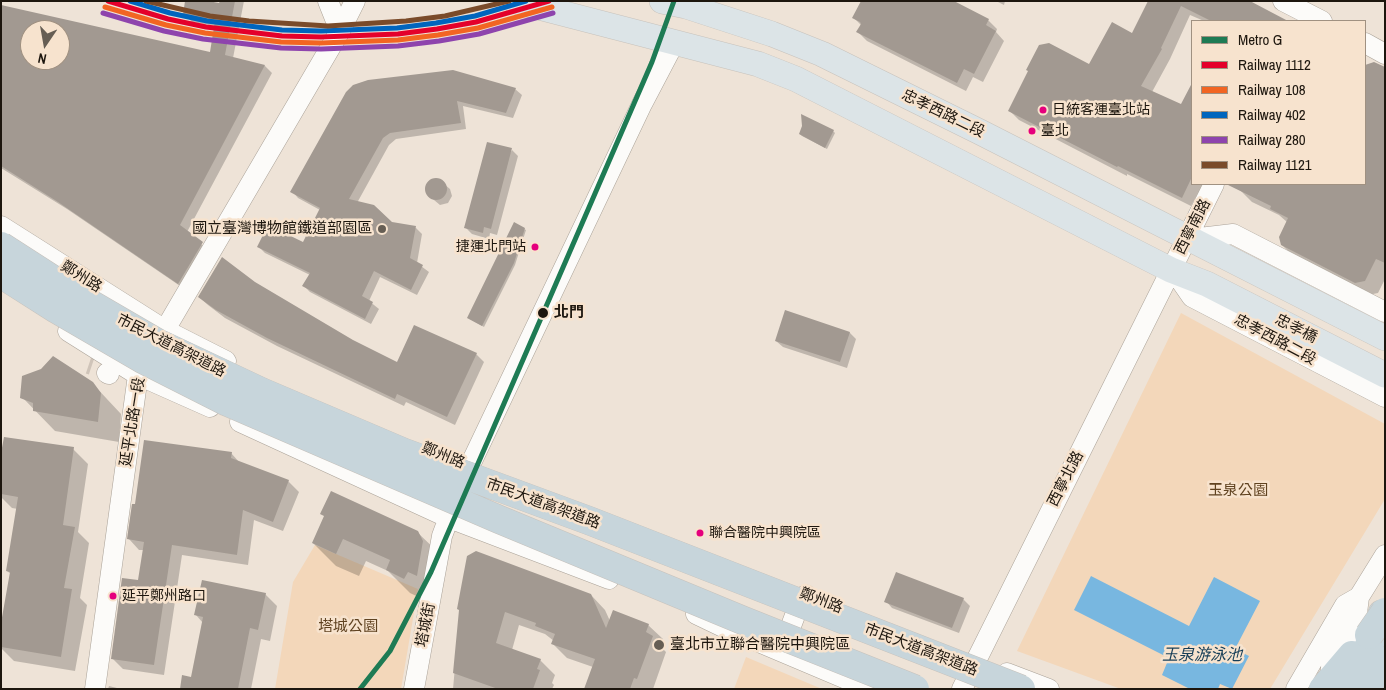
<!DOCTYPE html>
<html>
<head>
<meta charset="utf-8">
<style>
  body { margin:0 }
  #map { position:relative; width:1386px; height:690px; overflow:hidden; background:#eee3d7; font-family:"Archivo Narrow",sans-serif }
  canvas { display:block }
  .frame { position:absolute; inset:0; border:2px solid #1d160e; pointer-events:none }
  .legend { position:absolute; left:1191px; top:20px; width:175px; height:165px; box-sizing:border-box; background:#f7e3ce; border:1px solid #a09181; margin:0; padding:6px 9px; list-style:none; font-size:15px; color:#1d160e }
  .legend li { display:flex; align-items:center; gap:10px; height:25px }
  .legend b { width:25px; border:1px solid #a09181 }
  .north { position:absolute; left:20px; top:20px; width:50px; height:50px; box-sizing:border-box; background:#f7e3ce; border:1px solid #a09181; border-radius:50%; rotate:192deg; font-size:14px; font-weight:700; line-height:20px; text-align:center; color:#1d160e }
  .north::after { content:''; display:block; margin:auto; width:18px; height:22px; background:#665e54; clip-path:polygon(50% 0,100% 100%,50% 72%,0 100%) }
</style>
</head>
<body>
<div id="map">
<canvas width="1386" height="690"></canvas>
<div class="frame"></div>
<ul class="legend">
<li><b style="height:6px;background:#1e7b54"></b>Metro G</li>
<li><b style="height:6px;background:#e4002b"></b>Railway 1112</li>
<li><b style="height:6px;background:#f26522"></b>Railway 108</li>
<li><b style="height:6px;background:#0065bd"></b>Railway 402</li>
<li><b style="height:6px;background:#8e44ad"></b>Railway 280</li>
<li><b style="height:6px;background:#7a4b2a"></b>Railway 1121</li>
</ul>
<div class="north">N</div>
</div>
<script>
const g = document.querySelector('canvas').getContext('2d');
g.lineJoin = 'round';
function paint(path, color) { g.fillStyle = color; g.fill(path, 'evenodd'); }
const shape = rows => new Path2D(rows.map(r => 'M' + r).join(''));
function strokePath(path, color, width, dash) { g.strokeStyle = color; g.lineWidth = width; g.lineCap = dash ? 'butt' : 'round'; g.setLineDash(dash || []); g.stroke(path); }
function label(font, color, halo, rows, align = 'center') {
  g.font = font + ' "Archivo Narrow","Noto Sans TC",sans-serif'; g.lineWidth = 5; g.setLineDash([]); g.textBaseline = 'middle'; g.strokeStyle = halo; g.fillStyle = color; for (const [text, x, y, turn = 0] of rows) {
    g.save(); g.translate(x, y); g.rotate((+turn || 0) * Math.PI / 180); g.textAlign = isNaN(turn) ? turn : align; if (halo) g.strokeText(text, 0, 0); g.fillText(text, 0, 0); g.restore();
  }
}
paint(shape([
  [1181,313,1385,424,1385,499,1270,689,1121,689,1017,651],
  [315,545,418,589,401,689,275,689,293,582],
  [746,657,822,689,734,689]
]), '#f3d7ba');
paint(shape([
  [1091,576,1189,626,1214,577,1260,601,1235,649,1249,656,1232,689,1220,684,1218,689,1190,689,1162,675,1169,658,1074,610]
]), '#78b7e0');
paint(shape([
  [221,1,244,1,233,58,265,66,272,73,187,232,209,251,186,290,67,209,1,168,1,6,211,53,216,26,192,22,184,14,220,5],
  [30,30,60,30,60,60,30,60],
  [996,1,1005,1,1004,5],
  [1149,1,1271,14,1279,21,1204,21,1190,15,1170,59,1152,92,1182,106,1192,85,1192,184,1203,184,1191,206,1127,174,1127,176,1019,120,1009,110,1090,65,1133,35],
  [854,18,988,20,997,29,996,32,1004,41,983,82,973,77,966,91,867,41,858,32,861,25],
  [1365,66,1385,68,1385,279,1378,293,1368,295,1295,258,1282,245,1287,222,1279,215,1252,202,1239,189,1242,184,1365,184],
  [515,89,522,95,513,118,463,106,466,129,396,139,389,145,357,203,391,223,416,228,422,234,417,263,429,272,417,295,380,277,369,301,379,309,371,324,310,292,304,286,310,275,265,253,259,247,303,244,320,210,298,198,292,191,347,93],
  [804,126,833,131,835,133,827,149,802,136,800,134],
  [512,150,518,156,497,235,490,233,489,239,472,234,466,228],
  [438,179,450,189,452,196,448,203,440,205,428,195,426,188,430,181],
  [524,229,526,230,515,265,484,327,470,319],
  [254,283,353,341,398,364,476,354,484,362,455,425,406,402,404,406,277,346,225,318,208,305,199,297],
  [786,312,850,333,856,339,847,368,783,347,776,341],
  [92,383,121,414,119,442,55,431,22,397],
  [73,449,88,464,78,532,89,543,80,598,87,605,75,671,14,661,1,648,1,631,11,574,7,571,18,509,12,508,1,497,1,461],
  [231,453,240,463,288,481,299,492,283,531,254,520,248,565,182,555,164,675,123,669,112,658,140,582,144,550,139,550,129,539],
  [325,517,417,532,441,555,427,601,410,593,388,571,366,561,359,576,336,566,313,543],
  [265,594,277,606,270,641,261,639,251,689,181,689,192,678,203,623,196,615],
  [591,595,605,610,610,621,648,625,663,639,660,646,666,652,653,689,585,689,593,667,567,658,553,644,554,641,545,634,519,625,512,650,540,660,555,675,552,683,554,685,552,689,453,689,460,611],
  [963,599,970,606,959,633,892,608,886,601],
  [109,686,121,689,108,689]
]), '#0003');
paint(shape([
  [185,1,208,1,219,3,220,1,235,1,225,55,265,65,180,225,203,242,178,284,58,202,1,166,1,5,210,52,215,21,183,15],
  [30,30,60,30,60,60,30,60],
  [861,1,954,1,989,19,986,25,996,31,974,74,964,69,957,83,856,32,861,24,860,22,852,18],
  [1148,1,1250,1,1288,21,1211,21,1181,6,1161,48,1162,49,1141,86,1181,104,1192,83,1192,177,1182,198,1118,166,1117,167,1008,111,1028,71,1026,70,1039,45,1049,43,1089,64,1112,22,1132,33],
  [1374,62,1385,67,1385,263,1376,259,1365,281,1355,283,1281,245,1279,237,1288,218,1270,209,1271,206,1226,184,1365,184,1365,65],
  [453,70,516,88,506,113,457,101,461,123,390,133,383,138,349,199,374,205,392,222,416,226,410,258,423,265,411,290,374,271,362,296,373,302,365,319,302,286,310,273,257,247,268,225,303,242,320,208,290,192,346,92,353,85,368,80],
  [801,114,834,130,825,148,799,134,802,126],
  [487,142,512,148,491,229,484,227,483,233,464,228],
  '425 189a11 11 0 1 1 22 0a11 11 0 1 1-22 0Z',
  [514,222,525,228,514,263,482,326,467,318],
  [222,257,255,282,353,340,397,362,414,325,477,353,447,417,397,394,395,399,267,338,216,310,198,297],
  [785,310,850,332,840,362,775,341],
  [53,356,93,382,101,393,98,422,33,411,33,403,20,398,22,376,41,369],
  [4,437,74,447,63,525,75,527,64,588,72,589,61,657,1,647,1,623,10,572,6,571,18,497,1,494,1,453],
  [144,440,232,452,231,458,289,480,273,522,243,510,237,555,172,545,154,665,111,659,122,578,138,580,144,542,127,539,132,504,135,504],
  [331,491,418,531,423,541,417,576,408,572,404,579,386,570,390,560,343,539,336,554,312,543,324,516,320,514],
  [476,551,591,594,606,628,613,610,649,624,646,632,653,636,637,679,634,678,630,689,584,689,595,659,551,644,555,634,535,626,536,623,505,612,496,643,541,659,537,669,540,670,533,689,498,689,453,673,459,610,457,609,463,577,467,556],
  [896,572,964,598,952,628,884,602],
  [202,580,266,593,258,630,250,628,238,689,180,689,182,675,191,677,203,617,194,615]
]), '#a29991');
strokePath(shape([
  [89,364,92,365]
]), '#cfc4b9', 20, [20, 10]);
const minor = shape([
  [328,1,340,31],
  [1283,1,1322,21],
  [1365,43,1385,54],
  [1,226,165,330,226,361],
  [1191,239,1233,234,1385,312],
  [1174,271,1192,297,1385,397],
  [68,331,138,375,210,407],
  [159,340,340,31,355,1],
  [107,373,109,374],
  [240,422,449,518,609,579],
  [696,614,721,626,870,689],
  [790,651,788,643,791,626,797,610,806,595],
  [1331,668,1356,621,1359,597],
  [1007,673,1049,689],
  [95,689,138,375,144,365],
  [414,689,442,536,462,482,642,104,674,43],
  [962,689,1214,184],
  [1296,689,1345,605,1359,597,1385,555]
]);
const major = shape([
  [515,1,758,64,796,79,1171,270,1207,284,1385,375],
  [662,1,686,6,772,34,822,54,980,132,1385,338]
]);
const highway = shape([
  [1323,689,1352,655],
  [1346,689,1360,667,1382,614],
  [1365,689,1385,661]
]);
strokePath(minor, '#aaa298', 21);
strokePath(major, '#c7c2bc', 26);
strokePath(highway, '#c7c2bc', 29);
strokePath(minor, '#fcfbf9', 20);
strokePath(major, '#dce4e7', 25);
strokePath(highway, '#c7d5db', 28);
const highwayBridge = shape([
  [1,246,91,304,158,343,262,392,403,452,590,521,1021,689],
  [1,274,56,309,142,359,227,402,498,519,742,620,915,689],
  [1369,635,1385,612]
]);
strokePath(highwayBridge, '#c7c2bc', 29, []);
strokePath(highwayBridge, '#c7d5db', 28);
strokePath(shape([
  [108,1,168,19,206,27,282,36,321,37,398,34,437,29,476,22,549,1]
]), '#e4002b', 5);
strokePath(shape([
  [105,7,166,25,205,33,281,42,321,43,398,40,438,35,478,28,552,7]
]), '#f26522', 5);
strokePath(shape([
  [130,1,170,13,207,21,282,30,321,31,397,28,436,23,475,16,526,1]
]), '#0065bd', 5);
strokePath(shape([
  [103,13,164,31,203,39,281,48,321,49,398,46,439,41,479,34,553,13]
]), '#8e44ad', 5);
strokePath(shape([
  [146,1,210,16,249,21,328,26,406,21,445,16,509,1]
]), '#7a4b2a', 5);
strokePath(shape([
  [360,689,390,651,431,572,652,62,674,1]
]), '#1e7b54', 5);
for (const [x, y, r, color] of [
  [1043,110,4.5,"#e5007d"],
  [1032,131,4.5,"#e5007d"],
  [382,229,5,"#665e54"],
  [535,247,4.5,"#e5007d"],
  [543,313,6,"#1d160e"],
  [700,533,4.5,"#e5007d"],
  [113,596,4.5,"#e5007d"],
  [659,645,6,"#665e54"]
]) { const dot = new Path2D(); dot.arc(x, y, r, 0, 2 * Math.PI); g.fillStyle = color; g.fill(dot); strokePath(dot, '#f7e3ce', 2); }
label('14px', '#1d160e', '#f7e3ce', [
  ["日統客運臺北站",1052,110],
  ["臺北",1041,131],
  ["捷運北門站",526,247,"right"],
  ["聯合醫院中興院區",709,533],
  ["延平鄭州路口",122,596]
], 'left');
label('15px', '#1d160e', '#f7e3ce', [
  ["忠孝西路二段",943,114,26],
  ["西寧南路",1193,227,-63],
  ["鄭州路",81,277,32],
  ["忠孝橋",1296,329,27],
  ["忠孝西路二段",1275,340,28],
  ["市民大道高架道路",171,346,27],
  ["延平北路一段",133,422,-81],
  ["鄭州路",443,456,22],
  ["西寧北路",1066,479,-63],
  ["市民大道高架道路",543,504,20],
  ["鄭州路",821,601,21],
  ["塔城街",426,625,-79],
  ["市民大道高架道路",921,650,21]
]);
label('15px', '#1d160e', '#f7e3ce', [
  ["國立臺灣博物館鐵道部園區",372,229],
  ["臺北市立聯合醫院中興院區",670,645,"left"]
], 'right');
label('bold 15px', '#1d160e', '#f7e3ce', [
  ["北門",554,313]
], 'left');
label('15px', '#604321', '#f7e3ce', [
  ["玉泉公園",1238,491],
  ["塔城公園",348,627]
]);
label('italic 16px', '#153d57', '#f7e3ce', [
  ["玉泉游泳池",1202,656]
]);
</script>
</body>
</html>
